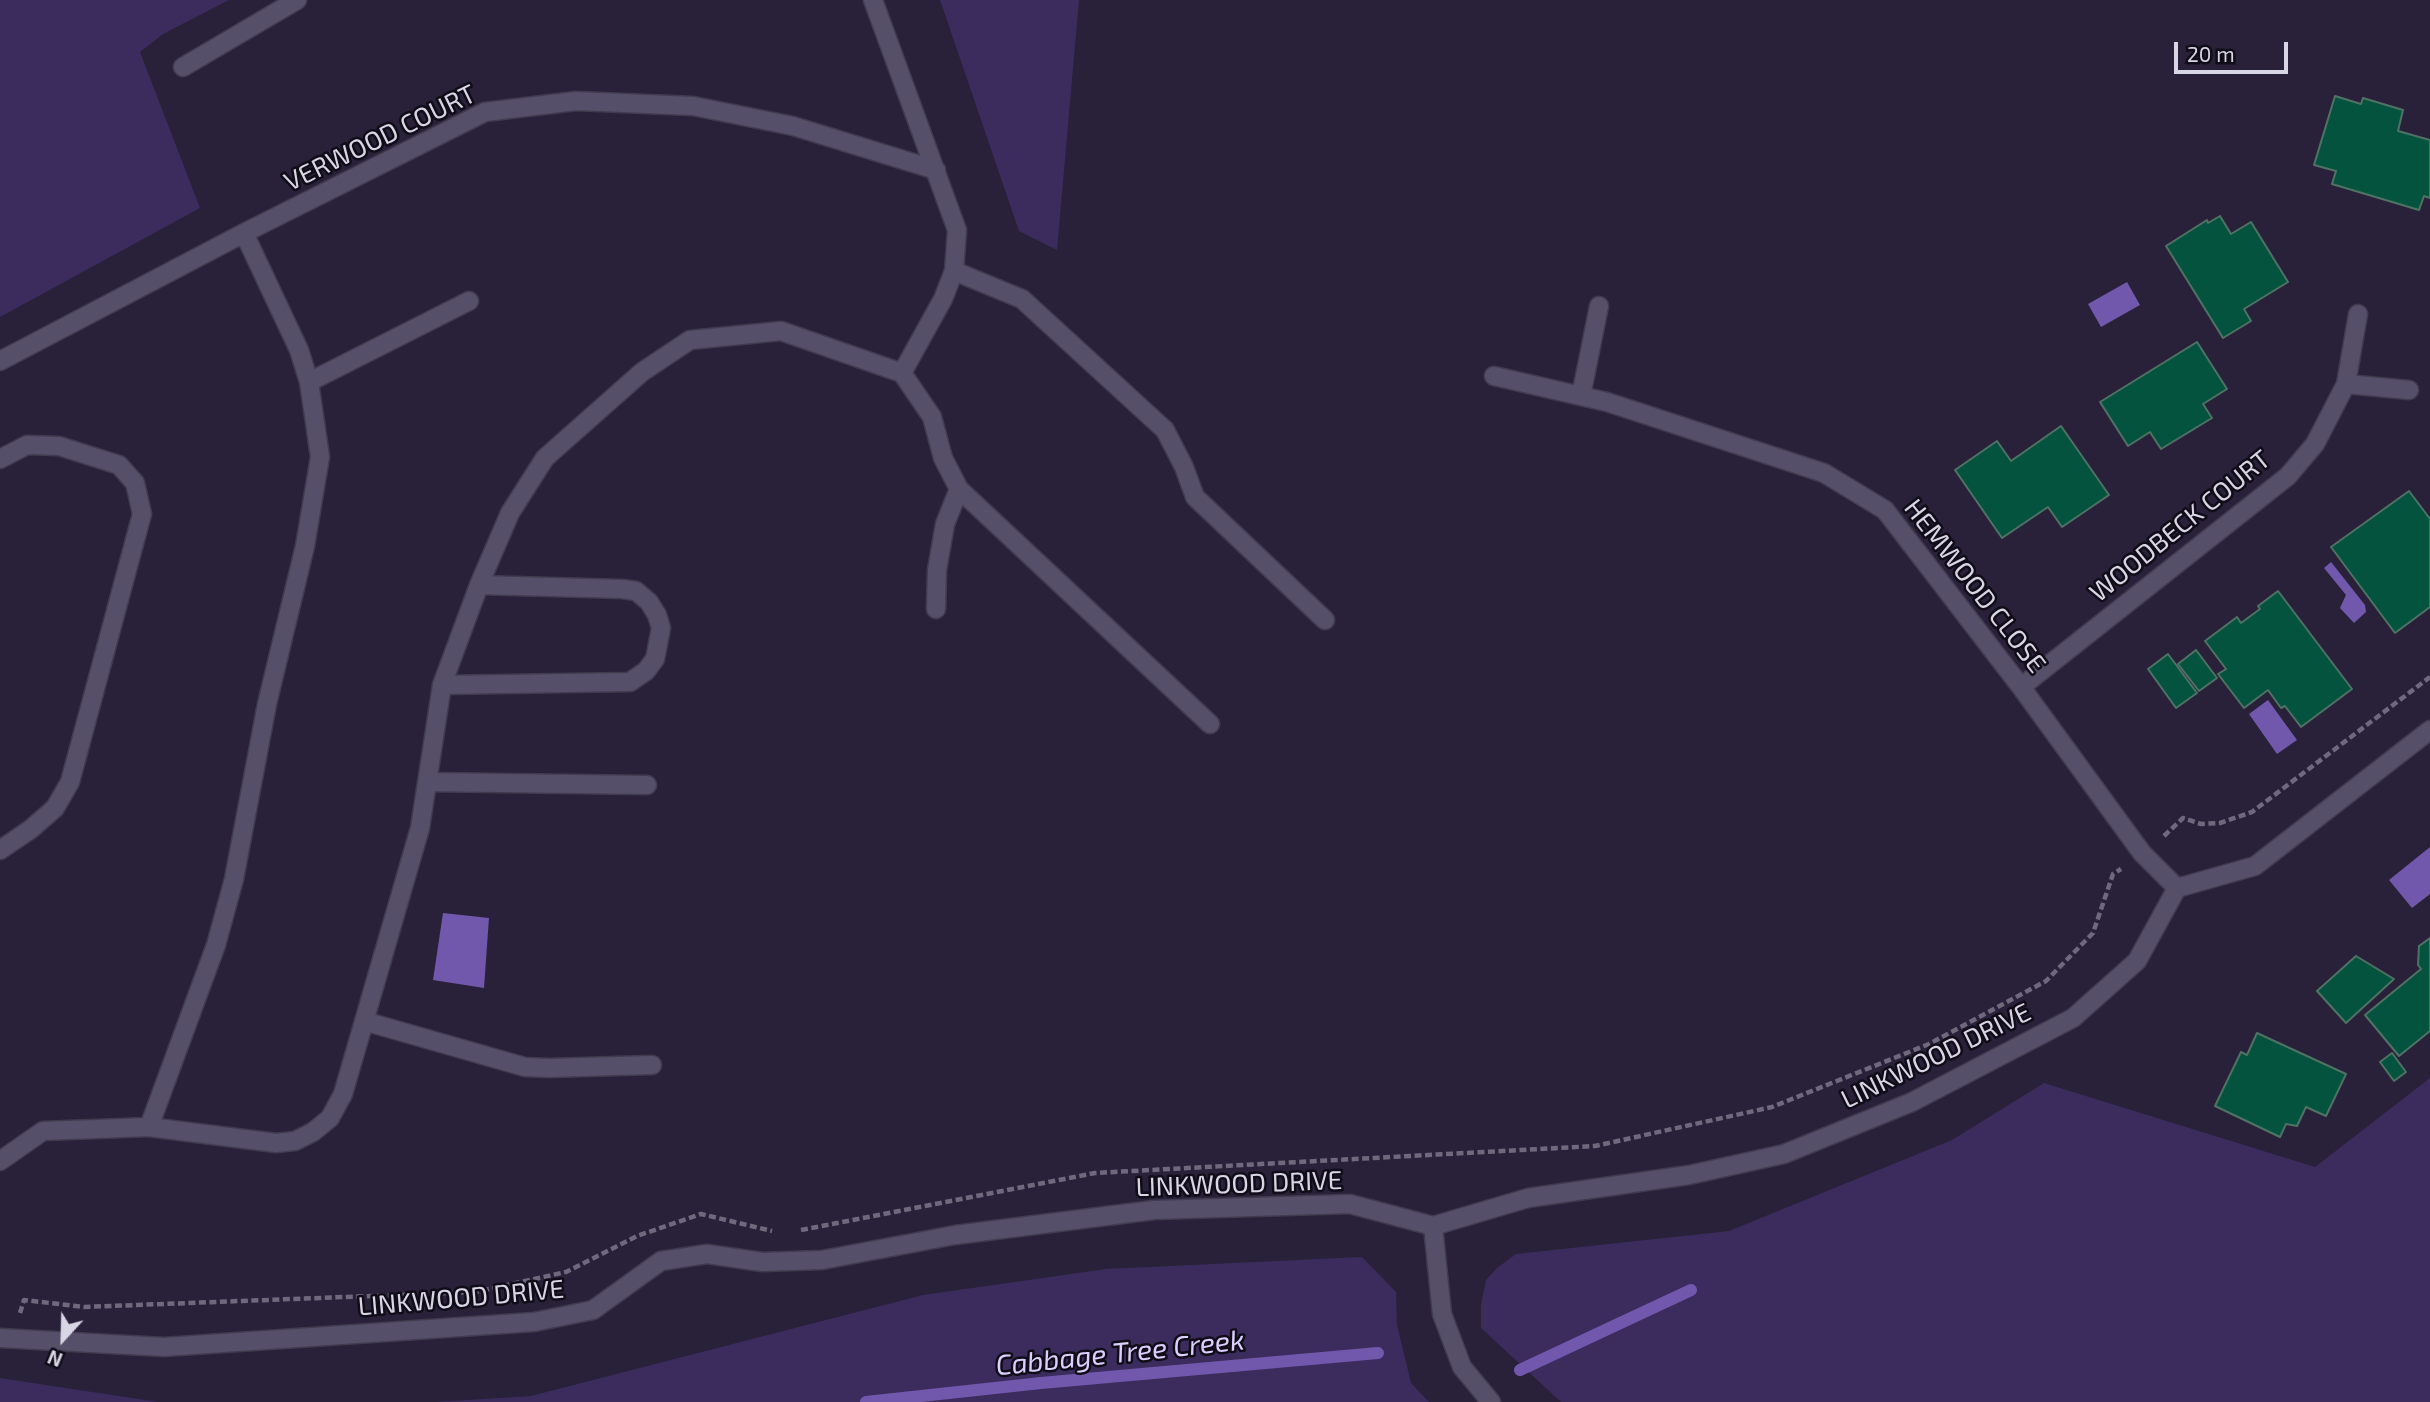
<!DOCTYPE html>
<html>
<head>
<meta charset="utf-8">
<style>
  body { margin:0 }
  #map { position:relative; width:2430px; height:1402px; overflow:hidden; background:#282139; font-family:"Exo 2",sans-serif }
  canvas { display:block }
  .north { position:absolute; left:28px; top:1304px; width:70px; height:70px; -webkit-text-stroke:5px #100d18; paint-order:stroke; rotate:202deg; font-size:19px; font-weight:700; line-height:28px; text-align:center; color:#d8d5e5 }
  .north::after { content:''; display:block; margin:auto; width:24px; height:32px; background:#d8d5e5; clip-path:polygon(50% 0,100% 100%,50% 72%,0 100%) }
  .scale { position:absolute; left:2174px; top:42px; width:114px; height:32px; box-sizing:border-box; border:4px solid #d8d5e5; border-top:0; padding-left:9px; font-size:21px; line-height:24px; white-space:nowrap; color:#d8d5e5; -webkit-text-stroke:5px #100d18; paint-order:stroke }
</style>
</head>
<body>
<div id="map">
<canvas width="2430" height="1402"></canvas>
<div class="north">N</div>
<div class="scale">20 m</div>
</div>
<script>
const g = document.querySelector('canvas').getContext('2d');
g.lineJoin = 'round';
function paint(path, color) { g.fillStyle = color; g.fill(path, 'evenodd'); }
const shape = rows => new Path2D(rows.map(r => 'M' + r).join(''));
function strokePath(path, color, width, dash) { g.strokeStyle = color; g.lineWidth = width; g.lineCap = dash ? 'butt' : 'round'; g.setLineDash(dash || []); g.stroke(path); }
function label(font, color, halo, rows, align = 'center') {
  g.font = font + ' "Exo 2",sans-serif'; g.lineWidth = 5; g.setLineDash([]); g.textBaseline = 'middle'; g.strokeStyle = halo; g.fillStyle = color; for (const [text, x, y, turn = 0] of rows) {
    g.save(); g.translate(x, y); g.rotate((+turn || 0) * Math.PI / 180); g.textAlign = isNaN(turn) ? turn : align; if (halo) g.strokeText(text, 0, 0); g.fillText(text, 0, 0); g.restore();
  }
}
paint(shape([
  [0,0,229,0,163,34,140,52,200,208,0,317],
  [940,0,1079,0,1057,250,1019,231],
  [2430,1078,2430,1402,1561,1402,1481,1328,1481,1305,1486,1280,1497,1268,1516,1254,1729,1231,1952,1140,2044,1083,2315,1167],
  [1362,1257,1396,1292,1397,1325,1411,1383,1429,1402,436,1402,531,1396,923,1295,1106,1269],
  [0,1378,158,1402,0,1402]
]), '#3b2c5d');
paint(shape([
  [2127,282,2140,305,2101,327,2088,304],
  [2331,562,2365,605,2366,612,2354,623,2340,608,2346,595,2324,568],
  [2268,700,2297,740,2277,754,2249,714],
  [2430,847,2430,894,2412,908,2389,880],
  [443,913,489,918,484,988,433,980]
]), '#7258ac');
strokePath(shape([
  [1520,1370,1691,1290],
  [866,1402,1041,1383,1378,1353]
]), '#7258ac', 12);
const building = shape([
  [2335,96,2361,104,2363,98,2403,110,2398,131,2430,140,2430,198,2424,196,2419,210,2332,184,2336,171,2314,165,2335,96],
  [2220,216,2231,234,2251,222,2288,282,2244,309,2251,321,2223,338,2166,246,2207,220,2208,223,2220,216],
  [2197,342,2227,389,2203,404,2212,418,2161,449,2150,432,2128,446,2100,402,2197,342],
  [2061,426,2109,495,2062,527,2048,507,2002,538,1955,470,1997,441,2011,461,2061,426],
  [2409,491,2430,519,2430,607,2395,633,2331,547,2409,491],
  [2278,591,2352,689,2301,727,2285,706,2281,708,2268,690,2244,708,2218,674,2226,669,2205,641,2237,617,2241,623,2260,609,2258,606,2278,591],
  [2196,650,2217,678,2199,691,2178,664,2196,650],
  [2168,654,2197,693,2176,708,2148,669,2168,654],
  [2430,938,2430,1031,2399,1056,2365,1015,2421,969,2418,965,2419,946,2430,938],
  [2356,956,2394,979,2346,1023,2317,991,2356,956],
  [2257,1033,2346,1074,2326,1116,2306,1107,2297,1126,2286,1124,2280,1137,2215,1106,2241,1052,2247,1055,2257,1033],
  [2392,1053,2406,1072,2394,1081,2380,1062,2392,1053]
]);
paint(building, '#04533e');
strokePath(building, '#4f7264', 2);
const lane = shape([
  [873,0,957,230,954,271,943,299,902,373],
  [183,67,297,0],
  [954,271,1022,299,1165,430,1184,467,1195,497,1325,620],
  [0,361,244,233,485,112,576,101,693,106,793,126,936,170],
  [309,382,469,301],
  [0,459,27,445,59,446,119,465,135,483,142,514,70,782,55,808,31,829,0,850],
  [936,609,937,570,945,524,959,489],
  [442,685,630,682,646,671,655,659,661,628,657,615,649,602,636,591,622,589,479,585],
  [427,782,647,785],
  [364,1021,525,1067,549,1068,652,1065],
  [149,1127,216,945,234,879,267,704,305,546,320,457,309,382,299,350,244,233],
  [0,1161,43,1131,149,1127,276,1143,295,1141,313,1132,330,1118,343,1094,420,828,442,685,479,585,510,513,545,458,642,372,690,340,781,331,902,373,932,417,943,458,959,489,1210,724]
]);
const street = shape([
  [2358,314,2346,384,2409,390],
  [1494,376,1607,402,1824,473,1885,510,2021,687,2142,853,2177,888],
  [1581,396,1599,306],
  [2021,687,2288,476,2315,444,2346,384],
  [1433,1226,1442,1314,1462,1367,1491,1402],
  [0,1338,164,1347,534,1322,593,1310,661,1261,707,1254,762,1262,822,1260,955,1235,1154,1210,1350,1204,1433,1226,1528,1198,1689,1175,1784,1154,1912,1102,2073,1018,2137,961,2177,888,2255,866,2430,730]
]);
strokePath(lane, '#413b4f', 21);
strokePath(street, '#413b4f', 21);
strokePath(shape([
  [2164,836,2183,818,2201,824,2220,823,2252,812,2430,677],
  [801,1230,1095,1173,1595,1146,1772,1107,1929,1044,2046,981,2093,933,2113,874,2121,869],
  [20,1313,24,1300,84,1307,475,1292,566,1272,637,1236,701,1214,772,1231]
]), '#6f697e', 4.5, [7, 3.5]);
strokePath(lane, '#564f6a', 18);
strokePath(street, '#564f6a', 18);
label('26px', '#d8d5e5', '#100d18', [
  ["VERWOOD COURT",380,138,-26],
  ["WOODBECK COURT",2180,526,-39],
  ["HEMWOOD CLOSE",1975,586,52],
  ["LINKWOOD DRIVE",1936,1056,-26],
  ["LINKWOOD DRIVE",1239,1184,-2],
  ["LINKWOOD DRIVE",461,1298,-5]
]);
label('italic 28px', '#dacffd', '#100d18', [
  ["Cabbage Tree Creek",1120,1353,-6]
]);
</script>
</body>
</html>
